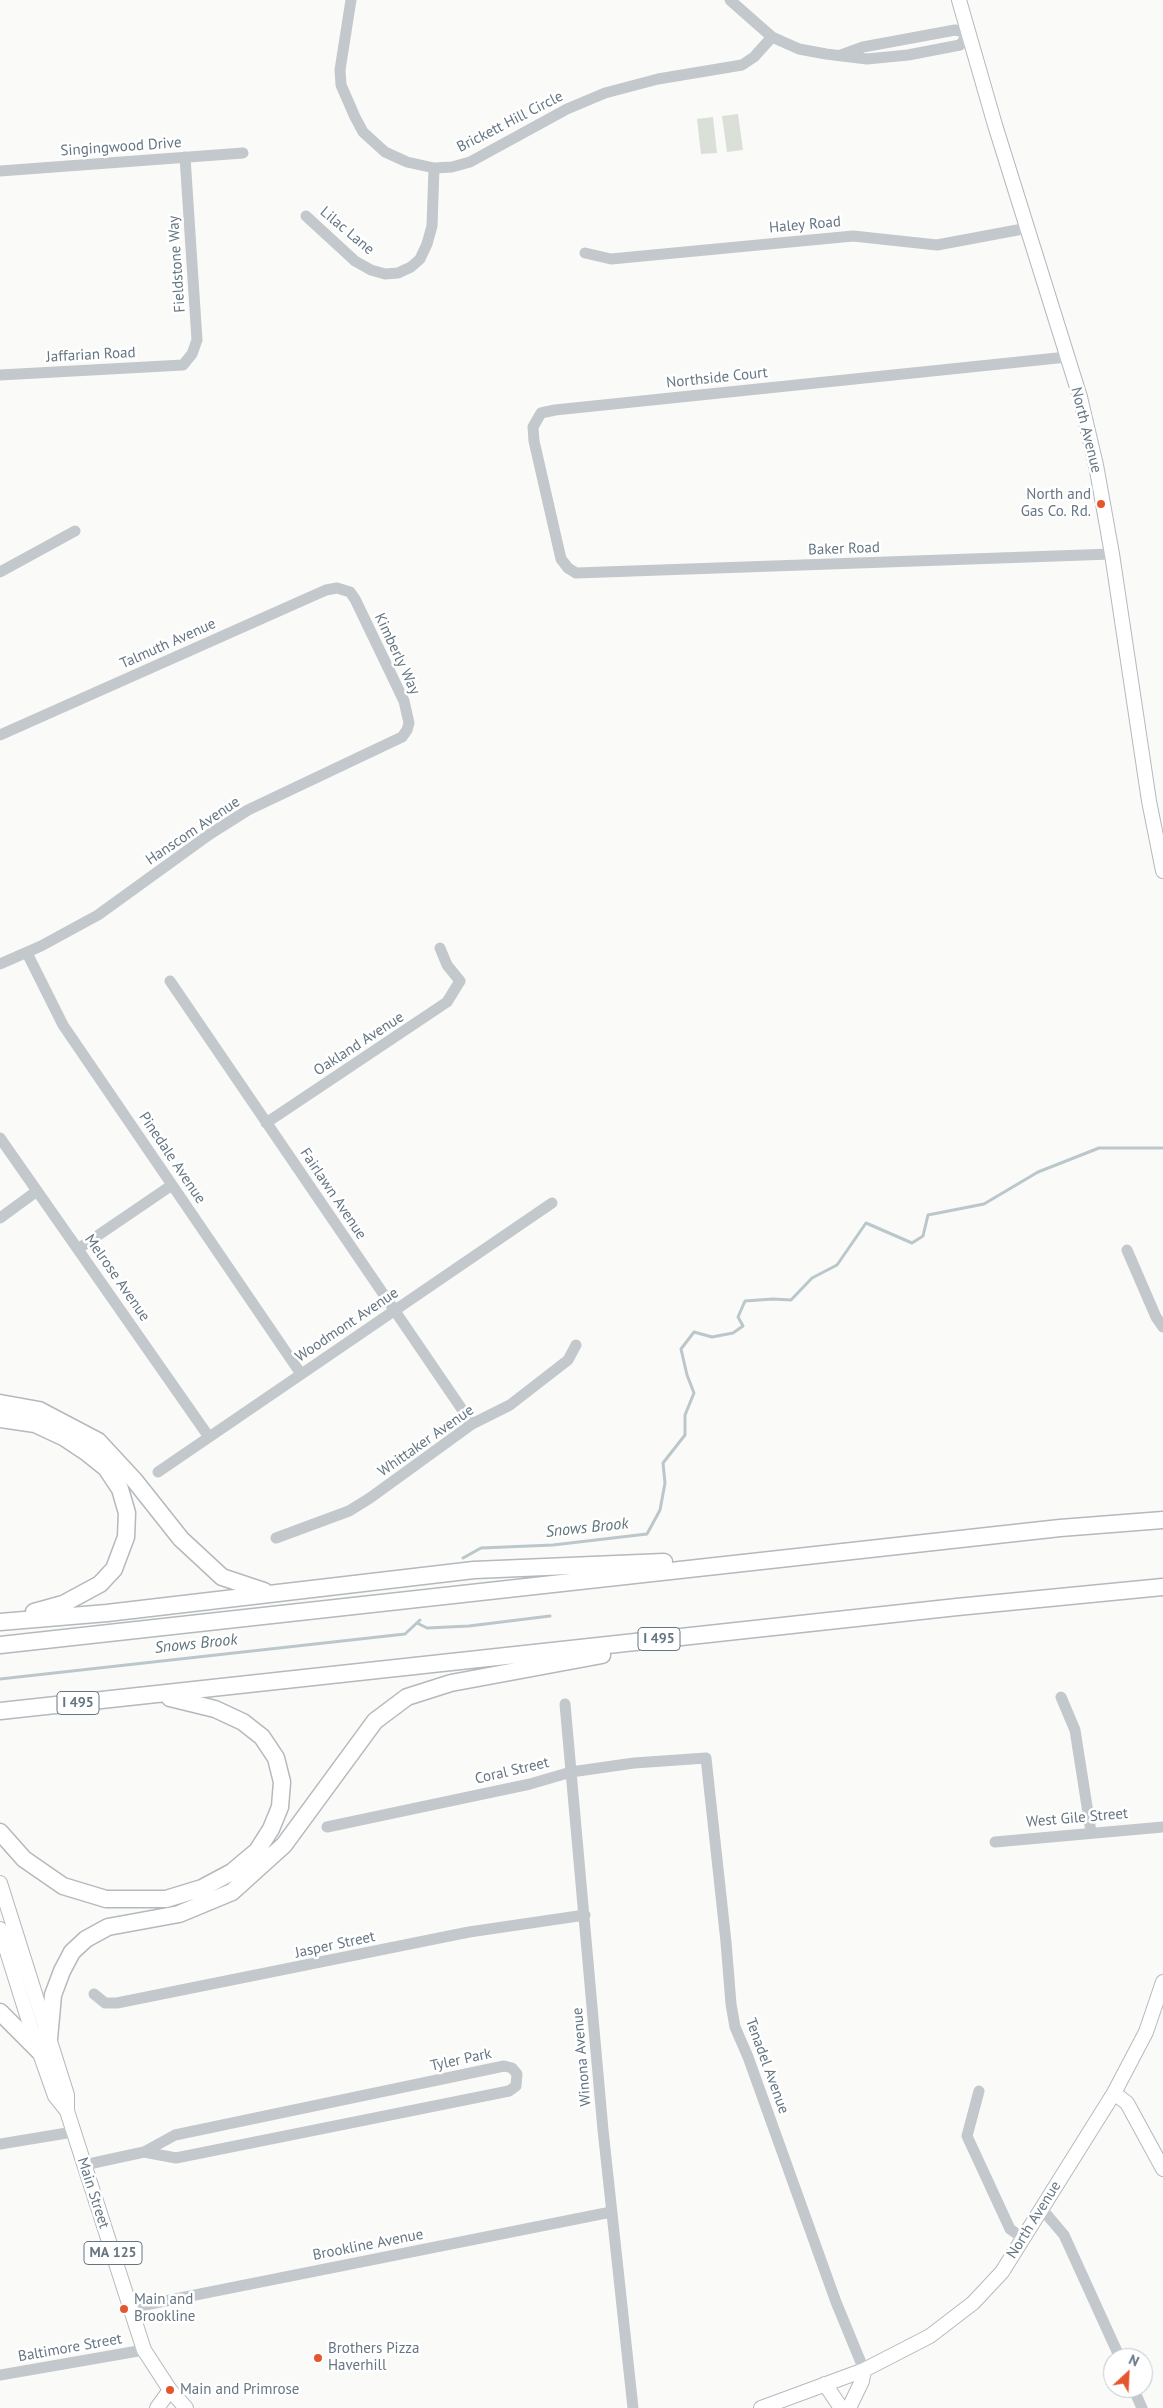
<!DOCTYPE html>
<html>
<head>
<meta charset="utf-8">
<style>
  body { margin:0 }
  #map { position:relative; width:1163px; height:2408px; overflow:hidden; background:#fafaf8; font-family:"PT Sans",sans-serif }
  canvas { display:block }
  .north { position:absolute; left:1103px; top:2348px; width:50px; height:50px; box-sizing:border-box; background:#fff; border:1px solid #c1c8cd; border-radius:50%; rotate:25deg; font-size:14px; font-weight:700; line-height:20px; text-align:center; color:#657683 }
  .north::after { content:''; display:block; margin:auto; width:18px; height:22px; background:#e4572e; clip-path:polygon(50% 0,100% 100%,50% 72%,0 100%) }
</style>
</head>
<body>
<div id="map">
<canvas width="1163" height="2408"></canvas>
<div class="north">N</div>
</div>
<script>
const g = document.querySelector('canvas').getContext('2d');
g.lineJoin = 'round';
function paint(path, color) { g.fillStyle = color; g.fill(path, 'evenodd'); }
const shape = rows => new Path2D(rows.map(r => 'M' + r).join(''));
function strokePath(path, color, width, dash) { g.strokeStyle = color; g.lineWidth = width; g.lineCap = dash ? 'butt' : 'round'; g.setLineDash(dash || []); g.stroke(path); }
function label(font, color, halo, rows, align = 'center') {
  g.font = font + ' "PT Sans",sans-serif'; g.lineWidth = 5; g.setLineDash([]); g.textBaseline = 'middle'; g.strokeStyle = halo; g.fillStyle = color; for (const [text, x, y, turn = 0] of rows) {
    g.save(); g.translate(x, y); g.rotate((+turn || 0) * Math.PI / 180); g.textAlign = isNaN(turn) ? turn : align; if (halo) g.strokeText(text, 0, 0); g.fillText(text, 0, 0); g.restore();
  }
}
paint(shape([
  [738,114,743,150,727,152,722,116],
  [713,117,717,153,701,154,697,119]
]), '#dadfd7');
strokePath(shape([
  [463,1558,481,1548,553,1545,647,1534,660,1510,665,1483,663,1463,685,1435,685,1415,694,1393,687,1375,681,1349,694,1332,712,1337,733,1333,743,1326,738,1317,745,1301,773,1299,791,1300,812,1278,837,1265,866,1223,912,1243,923,1236,928,1215,984,1204,1038,1172,1099,1148,1163,1148],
  [417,1623,427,1628,469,1626,550,1616],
  [0,1679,405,1634,420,1620]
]), '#bbc7cb', 3);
const major = shape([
  [959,0,995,125,1080,397,1096,465,1112,554,1149,801,1163,871],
  [0,1883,67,2095,67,2111,144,2350,170,2390,186,2408],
  [0,1929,31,2028,55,2096,67,2111],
  [1114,2093,1127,2103,1163,2169],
  [825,2384,841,2408],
  [157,2408,170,2390],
  [761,2408,864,2370],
  [849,2408,862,2381,864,2370,930,2336,973,2303,1002,2272,1114,2093,1146,2032,1163,1982]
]);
const highway = shape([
  [0,1403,39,1410,98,1441,135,1481,181,1539,222,1577,264,1591],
  [0,1419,35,1424,65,1438,86,1452,106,1468,120,1489,127,1513,126,1537,114,1569,100,1584,63,1604,34,1612],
  [0,1622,107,1613,474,1570,664,1562],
  [0,1645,1060,1528,1163,1520],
  [0,1711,957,1607,1163,1587],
  [0,1832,24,1859,63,1886,106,1899,166,1899,202,1888,232,1872,257,1851,271,1829,280,1807,282,1782,276,1758,262,1737,243,1722,215,1709,170,1698],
  [0,2012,39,2051],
  [49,2039,53,1995,62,1971,72,1952,86,1939,108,1927,179,1914,232,1892,284,1845,375,1721,407,1697,451,1683,602,1655]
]);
strokePath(major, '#b5babe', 16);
strokePath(highway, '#b4b9bd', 19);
strokePath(shape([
  [351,0,340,70,341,85,355,117,363,132,385,152,407,162,434,168,452,167,470,162,567,109,605,93,658,79,742,65,754,57,772,37],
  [730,0,772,37,799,49,826,54,867,59,908,55,960,45,969,33,955,30,863,47,841,55],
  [0,171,243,153],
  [306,216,355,261,371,270,385,274,398,273,411,267,420,259,427,244,432,226,434,168],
  [585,253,611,259,853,236,937,245,1028,228],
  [1067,357,555,410,541,413,533,427,534,441,561,559,568,568,576,573,1112,554],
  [0,375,183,365,192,354,197,340,185,157],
  [0,572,75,531],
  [0,735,326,590,337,588,350,592,355,599,404,701,409,723,407,730,402,737,248,810,210,834,98,915,41,946,0,964],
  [27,953,63,1025,301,1374],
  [170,981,472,1424],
  [266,1123,447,1002,460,981,447,965,440,948],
  [0,1138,209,1437],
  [0,1218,37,1191],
  [78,1249,172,1185],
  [1127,1250,1156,1317,1163,1327],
  [158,1472,552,1203],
  [276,1538,349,1511,370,1498,472,1424,510,1405,568,1360,576,1345],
  [1061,1697,1075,1730,1091,1832],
  [565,1704,603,2130,633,2408],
  [327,1827,530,1784,571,1772,634,1763,706,1758,726,1942,731,2004,735,2027,748,2057,836,2302,864,2370],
  [995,1842,1163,1827],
  [94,1994,105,2003,117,2003,469,1932,585,1915],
  [979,2091,967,2136,1010,2229,1023,2238],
  [0,2144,73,2132],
  [84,2165,144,2152,175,2135,504,2066,512,2068,517,2074,516,2086,509,2091,176,2158,144,2152],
  [1042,2209,1064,2235,1120,2358],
  [130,2308,611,2212],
  [0,2375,144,2350],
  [1133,2388,1142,2408]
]), '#c3c8cc', 11);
strokePath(major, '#fff', 14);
strokePath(highway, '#fff', 16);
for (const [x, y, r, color] of [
  [1101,504,5,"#e4572e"],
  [124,2309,5,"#e4572e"],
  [318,2358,5,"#e4572e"],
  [170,2390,5,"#e4572e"]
]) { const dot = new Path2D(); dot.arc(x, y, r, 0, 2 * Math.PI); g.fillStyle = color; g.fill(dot); strokePath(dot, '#fff', 2); }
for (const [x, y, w] of [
  [659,1639,42],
  [78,1703,42],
  [113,2253,58]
]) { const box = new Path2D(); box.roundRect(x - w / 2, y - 11.5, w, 23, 4); g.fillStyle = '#fff'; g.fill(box); strokePath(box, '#657683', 1); }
label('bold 14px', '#657683', null, [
  ["I 495",659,1639],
  ["I 495",78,1703],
  ["MA 125",113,2253]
]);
label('15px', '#657683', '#fff', [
  ["Brickett Hill Circle",510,122,-27],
  ["Singingwood Drive",121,147,-4],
  ["Haley Road",805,225,-5],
  ["Lilac Lane",347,231,40],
  ["Fieldstone Way",177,264,-94],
  ["Jaffarian Road",91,355,-3],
  ["Northside Court",717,378,-6],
  ["North Avenue",1086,430,76],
  ["Baker Road",844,549,-2],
  ["Talmuth Avenue",168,644,-24],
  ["Kimberly Way",397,654,65],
  ["Hanscom Avenue",193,831,-34],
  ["Oakland Avenue",359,1044,-33],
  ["Pinedale Avenue",172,1158,56],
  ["Fairlawn Avenue",333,1194,56],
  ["Melrose Avenue",117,1278,55],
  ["Woodmont Avenue",347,1325,-34],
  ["Whittaker Avenue",426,1441,-35],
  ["Coral Street",512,1771,-13],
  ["West Gile Street",1077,1818,-5],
  ["Jasper Street",335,1945,-12],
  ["Winona Avenue",582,2057,-95],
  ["Tyler Park",461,2060,-12],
  ["Tenadel Avenue",767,2066,70],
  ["Main Street",93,2193,72],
  ["North Avenue",1034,2220,-58],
  ["Brookline Avenue",368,2245,-11],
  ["Baltimore Street",70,2348,-10]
]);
label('15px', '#657683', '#fff', [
  ["North and",1091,495,"right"],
  ["Gas Co. Rd.",1091,512,"right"],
  ["Main and",134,2300],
  ["Brookline",134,2317],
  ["Brothers Pizza",328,2349],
  ["Haverhill",328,2366],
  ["Main and Primrose",180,2390]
], 'left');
label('italic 16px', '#60757c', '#fff', [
  ["Snows Brook",587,1528,-6],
  ["Snows Brook",196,1644,-6]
]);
</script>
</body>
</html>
